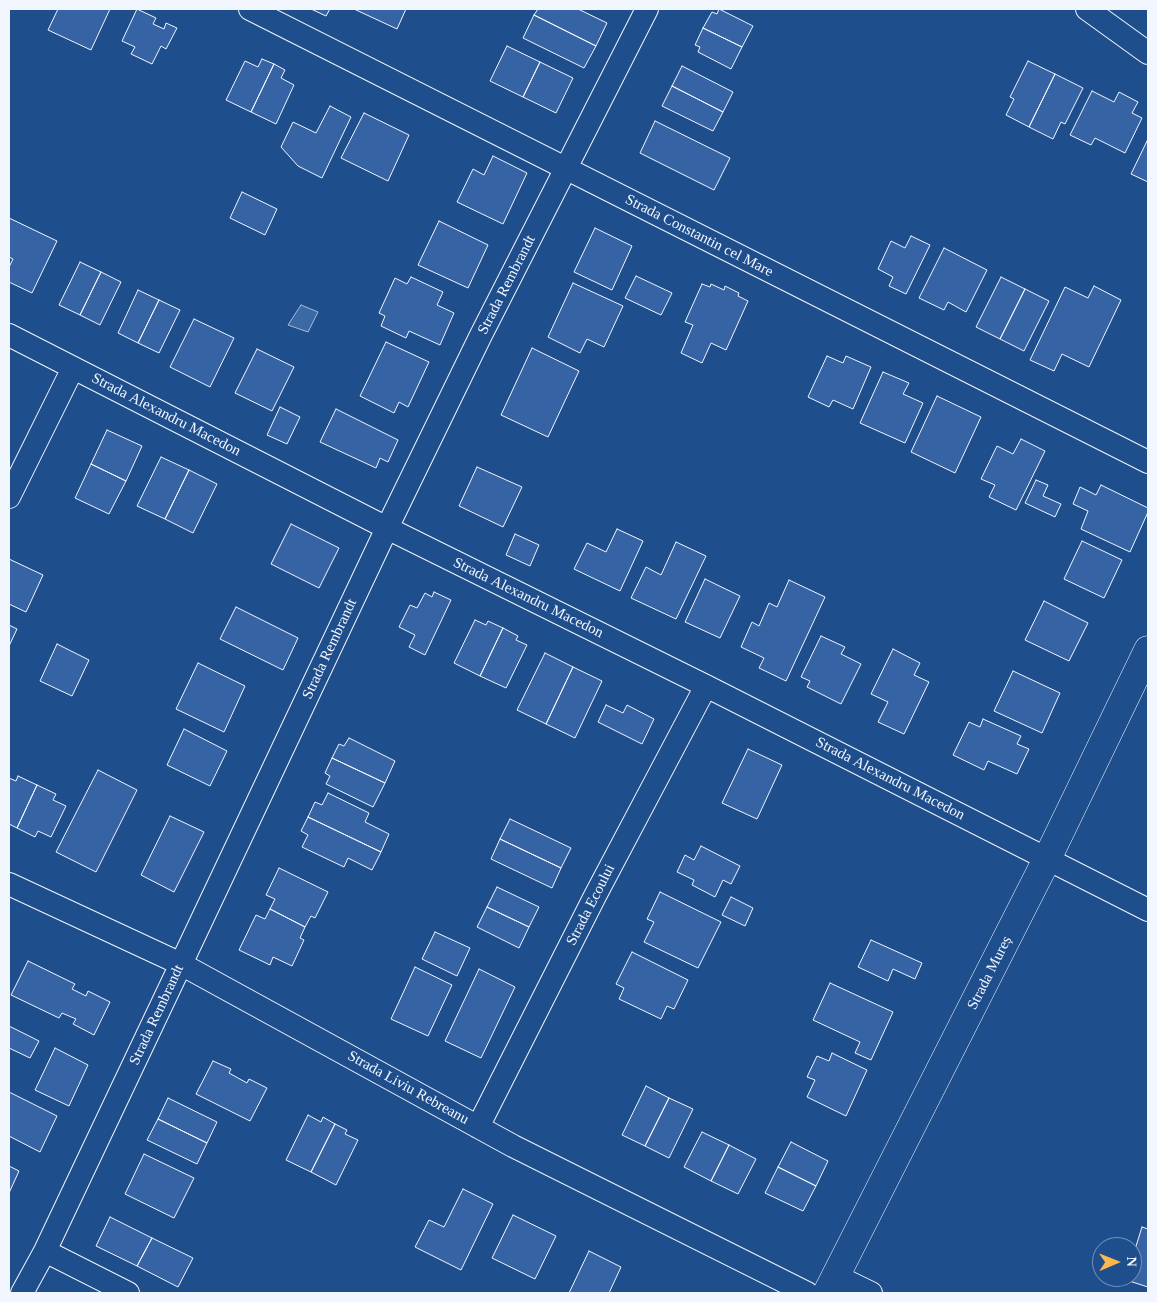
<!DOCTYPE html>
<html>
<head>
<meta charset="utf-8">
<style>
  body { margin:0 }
  #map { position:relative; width:1157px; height:1302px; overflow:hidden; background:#1f4e8c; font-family:Georgia,serif }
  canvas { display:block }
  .frame { position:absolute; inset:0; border:10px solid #f2f6ff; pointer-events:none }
  .north { position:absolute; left:1092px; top:1237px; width:50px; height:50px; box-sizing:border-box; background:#1f4e8c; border:1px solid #7391ba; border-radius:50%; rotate:89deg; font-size:14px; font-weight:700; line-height:20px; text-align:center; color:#f2f6ff }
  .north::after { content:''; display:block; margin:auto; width:18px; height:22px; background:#ffb74d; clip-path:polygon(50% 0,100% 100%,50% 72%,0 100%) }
</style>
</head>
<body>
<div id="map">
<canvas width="1157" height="1302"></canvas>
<div class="frame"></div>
<div class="north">N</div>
</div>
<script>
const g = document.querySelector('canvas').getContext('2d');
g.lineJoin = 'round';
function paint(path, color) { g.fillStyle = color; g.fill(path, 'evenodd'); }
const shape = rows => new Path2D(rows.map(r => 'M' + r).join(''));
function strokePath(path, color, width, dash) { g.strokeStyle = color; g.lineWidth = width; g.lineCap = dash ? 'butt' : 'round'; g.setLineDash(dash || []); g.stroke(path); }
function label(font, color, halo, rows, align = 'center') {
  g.font = font + ' Georgia,serif'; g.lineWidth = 4; g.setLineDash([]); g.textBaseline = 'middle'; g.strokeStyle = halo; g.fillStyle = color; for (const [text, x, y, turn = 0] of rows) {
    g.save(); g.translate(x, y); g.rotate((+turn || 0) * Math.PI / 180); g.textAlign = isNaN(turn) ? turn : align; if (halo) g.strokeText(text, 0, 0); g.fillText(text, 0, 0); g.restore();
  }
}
const water = shape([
  [301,305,318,312,308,332,288,325,301,305]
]);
paint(water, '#3b69a3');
strokePath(water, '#a8bbd7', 1);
const building = shape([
  [58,9,110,9,91,50,48,30,58,9],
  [137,9,156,18,153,24,164,29,166,23,177,28,166,49,161,46,152,64,131,54,135,47,122,41,137,9],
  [311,9,330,9,326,16,311,9],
  [354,9,406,9,397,29,354,9],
  [538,9,578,9,607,23,596,46,534,15,538,9],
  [719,9,753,26,742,47,703,28,712,12,717,14,719,9],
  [534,15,596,46,584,68,523,38,534,15],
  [703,28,742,47,731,69,698,52,700,47,695,45,703,28],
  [507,46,540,62,523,97,490,81,507,46],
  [262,59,274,64,251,112,226,100,245,61,258,67,262,59],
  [1028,61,1055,74,1029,127,1006,115,1014,99,1010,97,1028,61],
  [540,62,573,78,556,113,523,97,540,62],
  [274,64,285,70,281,78,294,85,276,124,251,112,274,64],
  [682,66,733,92,723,112,672,86,682,66],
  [1055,74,1083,88,1065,124,1061,122,1053,139,1029,127,1055,74],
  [672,86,723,112,713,131,662,106,672,86],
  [1092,91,1114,102,1119,92,1138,102,1132,113,1142,118,1125,153,1095,138,1091,145,1070,135,1092,91],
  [330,106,351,117,322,178,298,166,281,147,293,122,316,133,330,106],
  [364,113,409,135,388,181,341,158,364,113],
  [655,121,730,158,714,190,640,153,655,121],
  [1148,139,1148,182,1131,174,1148,139],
  [493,156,527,173,503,224,457,202,473,169,484,175,493,156],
  [242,192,277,209,265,235,230,218,242,192],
  [9,218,57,241,32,293,9,282,9,267,13,259,9,257,9,218],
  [439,221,488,245,468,288,418,265,439,221],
  [595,228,632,246,612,290,574,272,595,228],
  [911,236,930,245,906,294,889,286,893,277,878,269,891,241,905,248,911,236],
  [944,248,987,270,966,312,948,302,944,310,919,298,944,248],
  [80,262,101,272,80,315,59,305,80,262],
  [101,272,121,282,100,325,80,315,101,272],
  [636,276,672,293,661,315,625,298,636,276],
  [411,277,443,292,437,305,454,313,440,345,409,331,406,338,381,326,385,316,379,313,395,278,407,284,411,277],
  [1001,277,1025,289,1000,339,976,327,1001,277],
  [573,283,623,306,604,347,587,339,580,353,548,337,573,283],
  [702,284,710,287,711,284,724,290,725,286,739,293,738,296,748,301,726,350,711,343,702,363,681,353,693,325,685,322,702,284],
  [1094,286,1121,300,1089,367,1062,354,1054,371,1030,360,1065,287,1088,298,1094,286],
  [1025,289,1049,301,1024,351,1000,339,1025,289],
  [138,290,159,300,138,343,118,333,138,290],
  [159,300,180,310,159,353,138,343,159,300],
  [194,319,234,338,210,387,170,367,194,319],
  [386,342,429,362,408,407,399,402,394,413,360,396,386,342],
  [532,348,579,371,548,437,501,415,532,348],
  [257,349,294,367,272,411,235,393,257,349],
  [827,356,843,363,846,356,871,367,853,409,833,400,829,407,808,397,827,356],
  [883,372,909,383,903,394,923,403,905,443,860,423,883,372],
  [937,396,981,417,955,473,911,452,937,396],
  [280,407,300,417,287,444,267,435,280,407],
  [336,409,398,440,388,462,380,458,376,468,320,442,336,409],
  [107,430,142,446,126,481,91,464,107,430],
  [1021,439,1045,451,1016,510,989,497,995,485,981,479,997,446,1013,454,1021,439],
  [161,457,189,470,165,519,137,506,161,457],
  [91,464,126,481,109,514,75,498,91,464],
  [477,467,522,487,503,527,459,506,477,467],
  [189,470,217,484,193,533,165,519,189,470],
  [1036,480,1048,485,1043,496,1061,504,1055,517,1025,503,1036,480],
  [1101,485,1148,508,1148,512,1130,552,1081,529,1088,511,1073,504,1080,487,1096,495,1101,485],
  [291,524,339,548,319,588,271,564,291,524],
  [617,529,643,541,620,591,574,569,587,543,606,552,617,529],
  [515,534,539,545,530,566,506,555,515,534],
  [1082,541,1122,560,1104,598,1064,579,1082,541],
  [676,542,706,556,676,619,631,598,646,567,661,575,676,542],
  [9,559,43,575,26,612,9,604,9,559],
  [705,579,740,596,720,638,685,622,705,579],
  [789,580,825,597,786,681,759,668,764,658,741,647,752,622,759,626,769,603,777,607,789,580],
  [434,592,451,600,425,655,409,647,415,635,399,627,410,605,417,608,425,593,432,597,434,592],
  [1044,601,1088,623,1069,661,1025,640,1044,601],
  [236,607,298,638,283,670,220,639,236,607],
  [475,620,486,625,488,621,503,628,480,676,454,663,475,620],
  [9,625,17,629,9,646,9,625],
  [503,628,518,636,516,640,527,645,506,688,480,676,503,628],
  [821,636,845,647,841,654,861,664,841,704,807,687,810,681,801,677,821,636],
  [57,644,89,660,72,696,40,681,57,644],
  [893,649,920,663,914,675,929,682,904,734,878,722,888,702,871,694,893,649],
  [545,653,573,667,546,724,517,710,545,653],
  [198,663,245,686,224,732,176,709,198,663],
  [573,667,602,681,575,738,546,724,573,667],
  [1013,671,1060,693,1042,733,994,711,1013,671],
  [606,705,623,713,627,705,654,719,642,744,598,722,606,705],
  [983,719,1021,736,1017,744,1029,749,1017,774,988,761,984,770,953,755,969,722,980,727,983,719],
  [184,729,227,751,210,786,167,765,184,729],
  [349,738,395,761,385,783,332,758,339,744,344,746,349,738],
  [748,749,782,765,757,819,722,803,748,749],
  [332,758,385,783,373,807,326,784,330,776,325,773,332,758],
  [98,770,137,790,96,872,56,852,98,770],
  [18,776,37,785,17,828,9,824,9,778,16,781,18,776],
  [37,785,56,794,53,800,66,806,51,837,38,831,35,837,17,828,37,785],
  [328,793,369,813,365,822,389,834,381,852,308,817,315,802,322,805,328,793],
  [170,816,204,832,174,892,141,875,170,816],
  [308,817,381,852,372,870,348,858,344,867,302,847,308,835,301,831,308,817],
  [510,819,571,848,561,868,500,839,510,819],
  [500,839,561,868,552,888,491,859,500,839],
  [701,846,740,866,731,884,723,880,715,897,692,885,694,880,677,872,685,855,694,860,701,846],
  [279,868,328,892,315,918,311,916,305,927,270,909,275,899,266,895,279,868],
  [497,887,539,907,529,927,487,907,497,887],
  [660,892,721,922,698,968,644,942,654,922,647,919,660,892],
  [731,897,753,908,745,926,722,915,731,897],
  [487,907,529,927,519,948,477,927,487,907],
  [270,909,305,927,300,938,304,940,292,966,273,957,270,965,239,950,256,915,265,919,270,909],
  [435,932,470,948,457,976,422,959,435,932],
  [871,940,922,963,915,979,893,969,888,981,858,967,871,940],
  [632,952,688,980,674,1009,667,1006,661,1019,619,999,624,988,616,984,632,952],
  [28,961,75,984,72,989,86,996,88,991,110,1002,94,1035,73,1024,76,1019,62,1013,59,1018,11,995,28,961],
  [415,967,452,985,428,1036,391,1019,415,967],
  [479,969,515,987,481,1058,445,1041,479,969],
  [830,983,893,1012,871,1060,855,1053,860,1042,813,1020,830,983],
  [9,1026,39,1041,30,1058,9,1048,9,1026],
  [55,1048,88,1065,69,1106,35,1090,55,1048],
  [832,1053,867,1070,846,1116,807,1097,815,1080,807,1077,817,1056,829,1061,832,1053],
  [213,1061,231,1069,229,1073,247,1083,249,1079,267,1088,250,1121,196,1094,213,1061],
  [646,1086,669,1098,645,1146,622,1135,646,1086],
  [9,1092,57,1116,40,1152,9,1136,9,1092],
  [168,1098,217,1122,207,1143,158,1119,168,1098],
  [669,1098,693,1109,669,1158,645,1146,669,1098],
  [308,1115,321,1122,323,1117,335,1124,311,1172,286,1160,308,1115],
  [158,1119,207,1143,197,1164,147,1140,158,1119],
  [335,1124,347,1130,345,1134,358,1140,336,1185,311,1172,335,1124],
  [702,1132,729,1145,711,1181,684,1167,702,1132],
  [791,1142,828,1161,816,1186,778,1167,791,1142],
  [729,1145,756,1159,738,1194,711,1181,729,1145],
  [144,1154,194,1178,174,1218,125,1194,144,1154],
  [9,1166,19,1171,9,1193,9,1166],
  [778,1167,816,1186,803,1211,765,1193,778,1167],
  [463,1189,493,1204,461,1270,415,1247,429,1220,444,1227,463,1189],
  [513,1215,556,1236,535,1279,492,1258,513,1215],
  [110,1217,152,1238,137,1266,96,1246,110,1217],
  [1142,1227,1148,1229,1148,1287,1126,1280,1126,1277,1132,1277,1132,1259,1142,1227],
  [152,1238,193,1258,178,1287,137,1266,152,1238],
  [589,1251,621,1267,609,1293,569,1293,589,1251]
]);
paint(building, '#3563a3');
strokePath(building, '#f2f6ff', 1);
const street = shape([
  [250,9,1148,462],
  [1087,9,1148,53],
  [9,335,387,528,706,686,1148,910],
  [9,497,73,368],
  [9,884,181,964,513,1146,807,1293],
  [478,1127,595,896,706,686],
  [45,1251,128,1293],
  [836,1276,871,1293],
  [22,1293,45,1251,181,964,387,528,480,337,647,9]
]);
const secondary = shape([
  [827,1293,1047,859,1148,650]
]);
strokePath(street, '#f2f6ff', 24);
strokePath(secondary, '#f2f6ff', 29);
strokePath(street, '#1f4e8c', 22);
strokePath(secondary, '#1f4e8c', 28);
label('15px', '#f2f6ff', '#1f4e8c', [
  ["Strada Constantin cel Mare",699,236,27],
  ["Strada Rembrandt",507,285,-63],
  ["Strada Alexandru Macedon",166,415,27],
  ["Strada Alexandru Macedon",528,598,26],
  ["Strada Rembrandt",330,649,-65],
  ["Strada Alexandru Macedon",890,779,27],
  ["Strada Ecoului",591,905,-63],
  ["Strada Mureș",990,973,-63],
  ["Strada Rembrandt",157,1015,-65],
  ["Strada Liviu Rebreanu",408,1088,29]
]);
</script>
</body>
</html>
